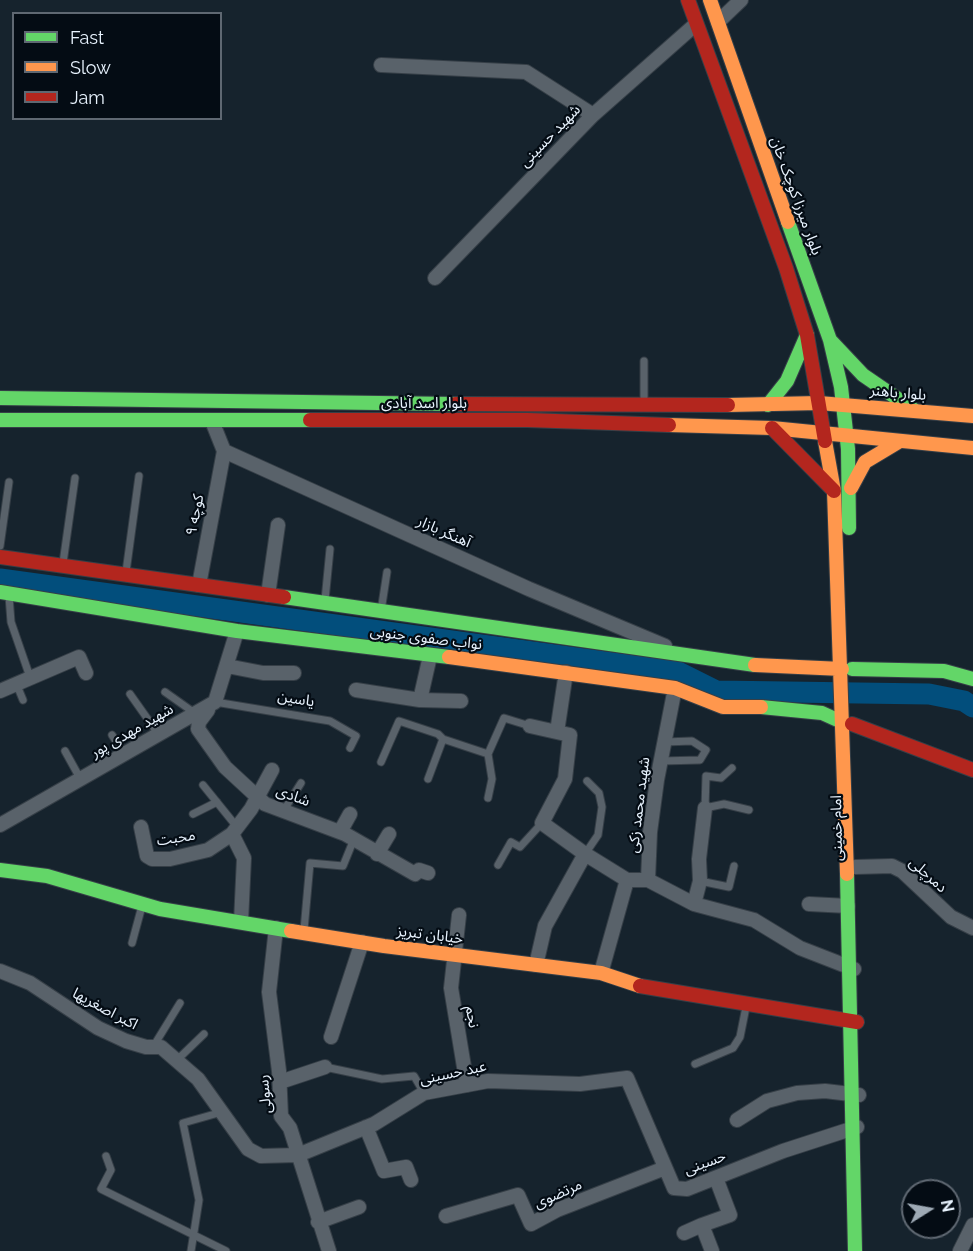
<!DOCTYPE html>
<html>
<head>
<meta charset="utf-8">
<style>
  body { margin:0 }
  #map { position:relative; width:973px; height:1251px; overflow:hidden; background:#16232d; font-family:Raleway,sans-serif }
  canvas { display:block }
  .legend { position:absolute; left:12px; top:12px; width:210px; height:108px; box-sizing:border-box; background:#040c14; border:2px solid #5f6872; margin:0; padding:8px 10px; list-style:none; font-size:18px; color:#e8f3fe }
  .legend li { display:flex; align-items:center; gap:12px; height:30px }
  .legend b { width:30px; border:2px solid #5f6872 }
  .north { position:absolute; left:901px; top:1179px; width:60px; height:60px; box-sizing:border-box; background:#040c14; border:2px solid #5f6872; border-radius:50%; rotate:79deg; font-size:16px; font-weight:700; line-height:24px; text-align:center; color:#e8f3fe }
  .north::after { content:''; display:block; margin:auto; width:21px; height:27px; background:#9eaab5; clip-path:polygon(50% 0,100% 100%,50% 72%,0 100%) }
</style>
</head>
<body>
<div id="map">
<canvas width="973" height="1251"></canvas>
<ul class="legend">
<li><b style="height:8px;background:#63d668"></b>Fast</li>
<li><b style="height:8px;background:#ff974d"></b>Slow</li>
<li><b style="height:8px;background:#b3261e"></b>Jam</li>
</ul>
<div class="north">N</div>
</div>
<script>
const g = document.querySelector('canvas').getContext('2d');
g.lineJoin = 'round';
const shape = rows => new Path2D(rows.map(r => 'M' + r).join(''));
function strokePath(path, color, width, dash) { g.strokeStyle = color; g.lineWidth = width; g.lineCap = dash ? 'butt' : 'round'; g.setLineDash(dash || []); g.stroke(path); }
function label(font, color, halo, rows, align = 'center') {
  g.font = font + ' Raleway,"Noto Sans Arabic",sans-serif'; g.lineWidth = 4.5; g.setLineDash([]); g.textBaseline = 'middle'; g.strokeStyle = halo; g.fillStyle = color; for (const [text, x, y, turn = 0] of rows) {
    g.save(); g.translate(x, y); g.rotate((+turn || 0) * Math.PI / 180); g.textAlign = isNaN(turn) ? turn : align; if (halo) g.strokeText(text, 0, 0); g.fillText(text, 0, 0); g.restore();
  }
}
strokePath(shape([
  [0,579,678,672,716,691,929,694,964,701,973,707]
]), '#024e7c', 21);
const lane = shape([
  [644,404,644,361],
  [0,546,9,482],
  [63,563,75,478],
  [126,572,139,476],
  [9,596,11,622,30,677],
  [325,600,330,549],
  [381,611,387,572],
  [16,683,23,700],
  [165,692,196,714],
  [130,694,159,735],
  [215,702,330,721,356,736,350,748],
  [112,735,125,755],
  [65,751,81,780],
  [488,754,492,779,488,798],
  [661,761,700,760,706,750,692,741,665,742],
  [381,762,399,721,438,734,443,739],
  [732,768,721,778,706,776,705,808,724,804,749,810],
  [428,779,443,739,488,754,504,718,530,726],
  [203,785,237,827],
  [284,810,301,783],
  [193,814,217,802],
  [585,854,598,835,602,807,599,793,587,781],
  [498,865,511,842,520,847,542,823],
  [700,881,729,887,734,866],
  [304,930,310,863,343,866,354,839],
  [132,943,142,906],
  [153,1047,180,1003],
  [177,1060,204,1034],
  [695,1064,733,1048,740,1037,746,1007],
  [325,1067,382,1079,414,1076,424,1093],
  [106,1156,111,1170,101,1189,226,1251],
  [191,1251,199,1200,183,1123,222,1112]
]);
const street = shape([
  [718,22,741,0],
  [381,65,526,72,593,115],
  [435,278,593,115,696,24],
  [212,421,224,451,529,589,665,646],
  [199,585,224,451],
  [268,595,278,525],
  [227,666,263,673,294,673],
  [675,688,657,780,650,832,648,880,694,904,754,920,800,948,854,969],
  [356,690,420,700,430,656],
  [0,691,79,657,86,673],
  [420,700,461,701],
  [208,710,199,722,198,729,225,767,265,804,345,834,415,874,419,870,428,873],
  [530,726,570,735,565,779,542,823,585,854,627,880,648,880],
  [557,732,566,672],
  [0,825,215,702,237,631],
  [141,827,147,856,152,859,170,859,208,850,232,834,251,809,272,770],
  [340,832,350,814],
  [232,834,244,858,241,922],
  [377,854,389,834],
  [855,867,892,866,902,871,951,917,973,928],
  [694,904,700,881,699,859,705,808],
  [809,904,848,906],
  [459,915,451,988,467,1085],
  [276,928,269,992,279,1071,281,1116,290,1128,329,1251],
  [536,965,545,926,585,854],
  [0,971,30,983,98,1028,126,1041,146,1047,161,1047,198,1079,248,1149,261,1156,298,1155,374,1124,424,1093,488,1081,580,1084,627,1078,674,1188,687,1189,783,1151,857,1127],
  [601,973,627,880],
  [331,1037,362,942],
  [280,1082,325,1067],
  [737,1120,767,1101,797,1093,825,1091,859,1095],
  [366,1127,384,1171,406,1167,411,1180],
  [446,1216,518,1195,531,1224,557,1210,665,1168],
  [318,1222,359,1207],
  [684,1233,702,1225],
  [712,1251,702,1225,730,1215,716,1178],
  [960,1251,973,1225]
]);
const fast = shape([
  [788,222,830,340,841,387,848,449,849,528],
  [830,340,863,375,914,410],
  [0,398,455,404],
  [768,405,787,381,807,335],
  [0,420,310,420],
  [0,592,237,631,449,657],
  [284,597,755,665],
  [852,669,944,671,973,679],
  [761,707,822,713,844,723],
  [0,870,47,876,160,909,291,931],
  [847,874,855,1251]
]);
const slow = shape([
  [710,0,788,222],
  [728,405,819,403,973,416],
  [669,425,772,428,973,448],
  [825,441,834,491,847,874],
  [851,488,865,462,900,441],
  [449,657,675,688,723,707,761,707],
  [755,665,842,669],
  [291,931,384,946,601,973,640,986]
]);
const jam = shape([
  [688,0,786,268,807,335,825,441],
  [455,404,728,405],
  [310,420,527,420,669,425],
  [772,428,834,491],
  [0,557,284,597],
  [852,724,973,770],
  [640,986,857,1022]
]);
strokePath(lane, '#363f47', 9);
strokePath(street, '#363f47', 16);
strokePath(fast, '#363f47', 16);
strokePath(slow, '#363f47', 16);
strokePath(jam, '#363f47', 16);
strokePath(lane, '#59626a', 7);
strokePath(street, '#59626a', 14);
strokePath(fast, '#63d668', 14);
strokePath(slow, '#ff974d', 14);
strokePath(jam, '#b3261e', 14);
label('15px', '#e8f3fe', '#040c14', [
  ["شهید حسینی",550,136,-46],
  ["بلوار میرزا کوچک خان",796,196,70],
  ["بلوار باهنر",898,393,5],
  ["بلوار اسد آبادی",424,403],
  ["کوچه ۹",195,515,-79],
  ["آهنگر بازار",444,532,24],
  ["نواب صفوی جنوبی",426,638,7],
  ["یاسین",296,699,9],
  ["شهید مهدی پور",132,731,-30],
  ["شادی",293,796,20],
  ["شهید محمد زکی",639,805,-83],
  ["امام خمینی",837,828,-91],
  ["محبت",176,838,-9],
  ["دمرچلی",928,875,42],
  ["خیابان تبریز",430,935,7],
  ["اکبر اصغریها",105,1009,28],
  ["نجم",472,1017,81],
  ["عبد حسینی",453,1073,-12],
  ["رسولی",265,1094,-95],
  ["حسینی",705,1163,-20],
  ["مرتضوی",558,1194,-24]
]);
</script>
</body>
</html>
